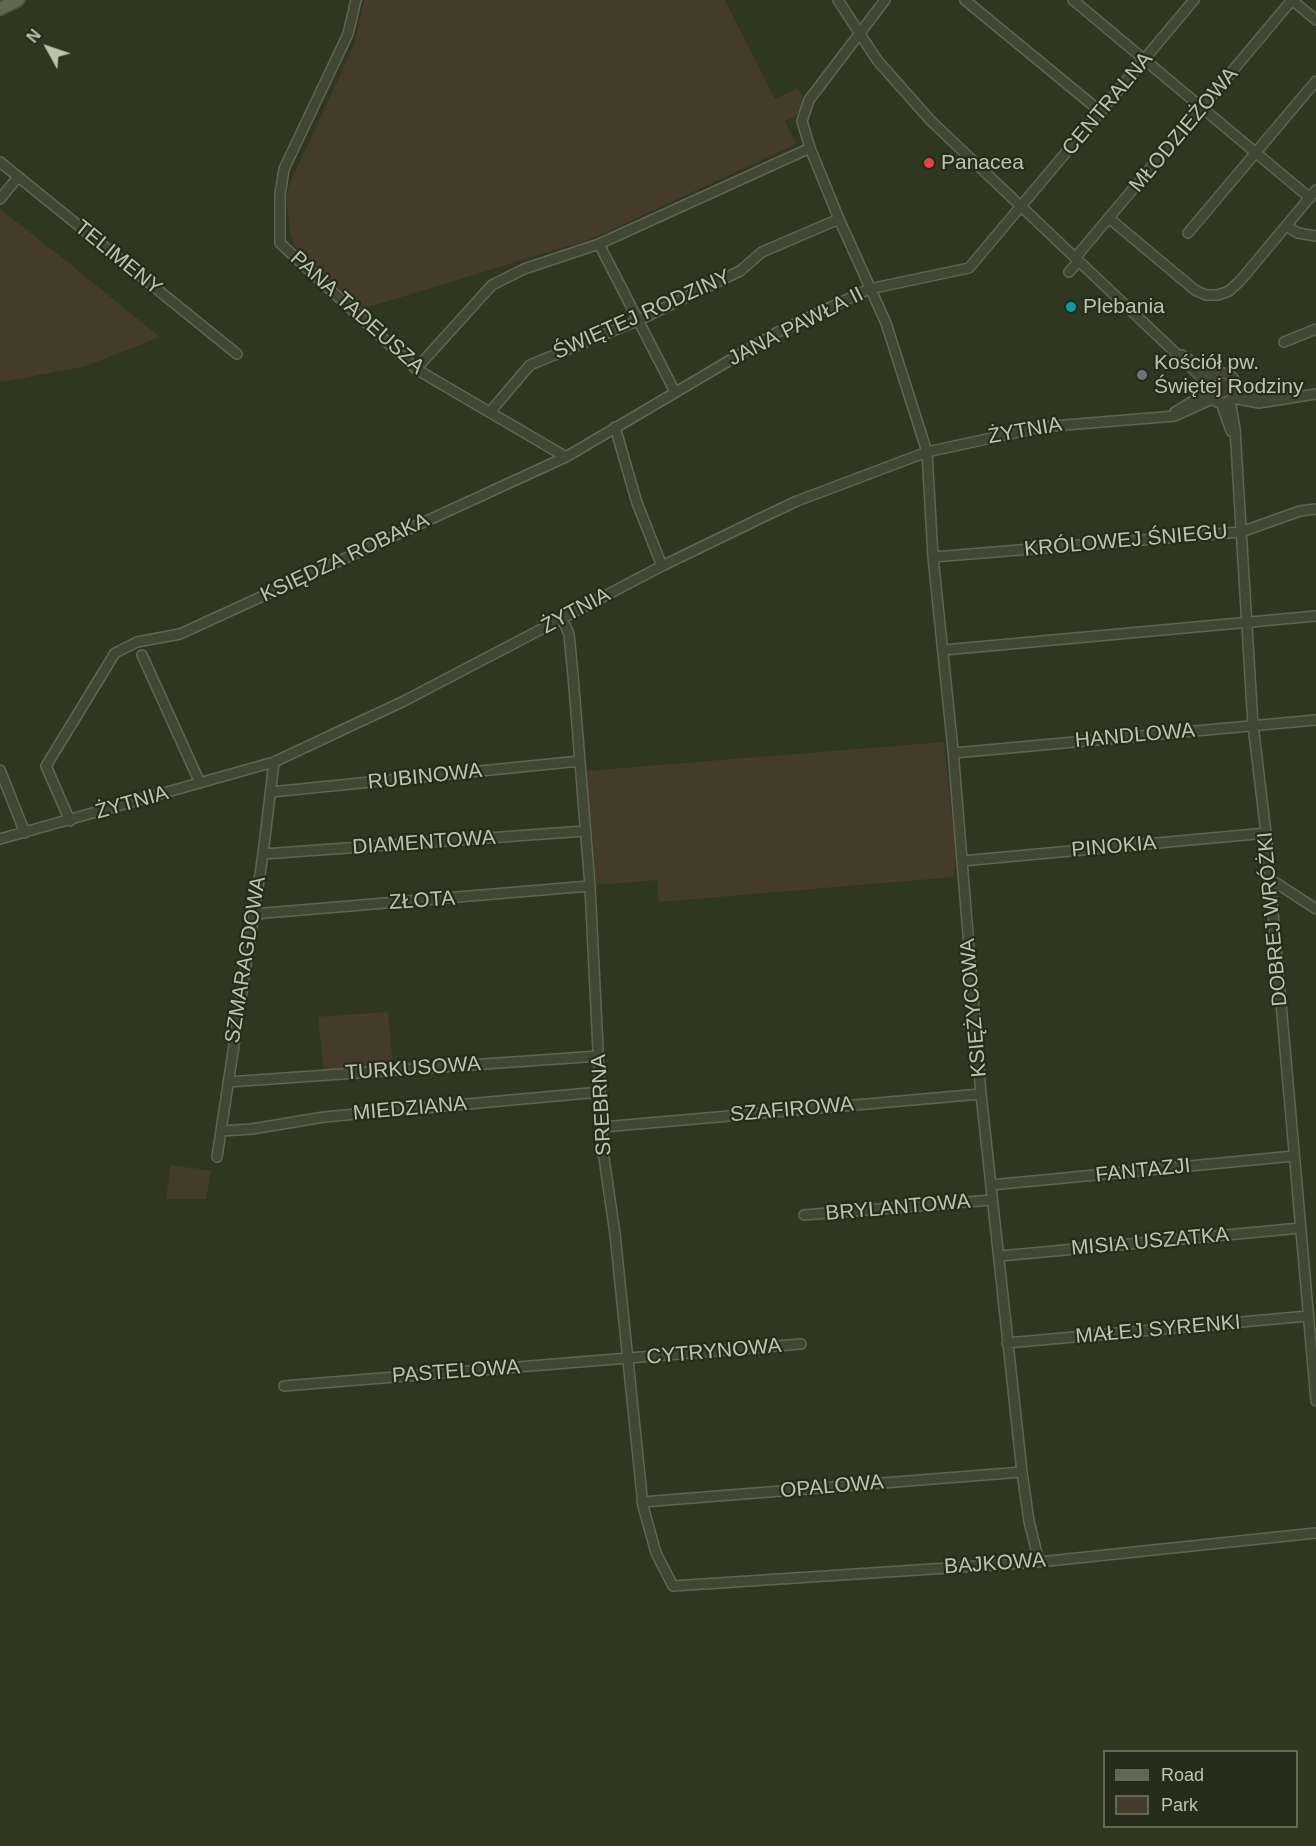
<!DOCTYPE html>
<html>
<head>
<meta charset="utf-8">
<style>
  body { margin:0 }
  #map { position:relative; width:1316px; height:1846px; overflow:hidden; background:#303720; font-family:Helvetica,sans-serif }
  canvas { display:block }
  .legend { position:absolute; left:1103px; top:1750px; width:195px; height:78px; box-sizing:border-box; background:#262c19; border:2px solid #626954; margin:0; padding:8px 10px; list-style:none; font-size:18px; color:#bdc4ad }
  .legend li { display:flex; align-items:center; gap:12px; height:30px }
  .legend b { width:30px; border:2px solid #626954 }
  .north { position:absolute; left:18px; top:18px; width:60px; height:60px; -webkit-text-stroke:4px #262c19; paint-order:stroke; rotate:310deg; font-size:16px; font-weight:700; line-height:24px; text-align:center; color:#bdc4ad }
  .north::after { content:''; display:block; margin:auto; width:21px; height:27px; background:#bdc4ad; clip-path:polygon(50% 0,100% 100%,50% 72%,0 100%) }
</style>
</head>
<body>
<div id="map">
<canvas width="1316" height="1846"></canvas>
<ul class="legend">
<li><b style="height:8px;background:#616851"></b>Road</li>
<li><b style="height:16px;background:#453b2b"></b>Park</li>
</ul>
<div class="north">N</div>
</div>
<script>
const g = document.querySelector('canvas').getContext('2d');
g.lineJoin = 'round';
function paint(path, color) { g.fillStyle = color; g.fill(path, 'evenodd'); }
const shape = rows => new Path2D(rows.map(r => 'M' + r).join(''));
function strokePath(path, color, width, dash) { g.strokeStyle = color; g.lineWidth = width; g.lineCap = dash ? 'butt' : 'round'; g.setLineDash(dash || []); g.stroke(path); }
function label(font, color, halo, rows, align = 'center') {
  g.font = font + ' Helvetica,sans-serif'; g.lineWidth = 4.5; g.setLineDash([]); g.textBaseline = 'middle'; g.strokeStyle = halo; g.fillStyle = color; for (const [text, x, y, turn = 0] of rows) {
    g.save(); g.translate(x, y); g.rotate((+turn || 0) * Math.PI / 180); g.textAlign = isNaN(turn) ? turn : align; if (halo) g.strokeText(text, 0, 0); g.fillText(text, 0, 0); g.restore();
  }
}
paint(shape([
  [364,0,725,0,775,99,798,88,804,100,796,116,785,121,796,144,594,238,356,311,336,284,299,254,291,236,286,199,289,185,354,45],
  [0,209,55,252,160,337,83,367,0,382],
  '1213 388a9 9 0 1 1 18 0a9 9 0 1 1-18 0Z',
  [944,742,956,855,954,877,659,902,657,880,596,885,586,771],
  [388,1012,393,1067,324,1072,318,1017],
  [171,1165,211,1171,206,1199,166,1199]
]), '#453b2b');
const minor = shape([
  [356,0,348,34,284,169,280,195,280,243,416,369,566,457],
  [838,0,877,60,931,121,1200,376,1207,386],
  [885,0,809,100,802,121,810,148,839,219,886,323,927,452,933,557,953,750,981,1094,1022,1472,1029,1521,1039,1562],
  [965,0,1101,112],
  [1073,0,1310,198],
  [1292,0,1316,20],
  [0,162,237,354],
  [0,199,18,177],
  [1110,219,1195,290,1206,295,1218,295,1229,291,1240,281,1316,190],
  [1286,226,1298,233,1316,236],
  [1188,233,1316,81],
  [599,244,675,392],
  [1075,258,1292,0],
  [1069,272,1079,261],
  [1284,342,1316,329],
  [1182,355,1204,370,1217,374],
  [416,369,492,285,524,269,599,244,810,148],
  '1207 388a15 15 0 1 1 30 0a15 15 0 1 1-30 0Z',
  [1237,387,1247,394,1274,396],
  [1233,398,1259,403,1316,394],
  [1230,400,1235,429,1253,725,1266,833,1316,1401],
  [1221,403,1231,431],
  [490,412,530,365,637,321,740,271,762,252,839,219],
  [1175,412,1198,398,1207,389],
  [615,427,637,503,662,566],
  [933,557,1241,532,1300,511,1316,509],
  [562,618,569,634,573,675,590,886,603,1151,615,1234,643,1506,656,1553,673,1586,1039,1562,1316,1533],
  [944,650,1316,616],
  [142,655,200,783],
  [954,753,1316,720],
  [0,770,25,833],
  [271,792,580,761],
  [70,821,46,766,115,653,137,642,180,634,566,457,776,333,869,289,969,268,1194,0],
  [0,839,274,762,404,701,662,566,761,518,797,501,927,452,1042,427,1175,416,1212,399],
  [263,854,585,831],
  [962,861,1266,833],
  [1270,879,1316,909],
  [254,914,590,886],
  [228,1082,599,1056],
  [603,1127,981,1094],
  [221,1131,252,1129,324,1117,600,1092],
  [217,1157,263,854,274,762],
  [991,1185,1294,1156],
  [804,1215,992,1200],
  [1000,1256,1301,1228],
  [1007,1343,1308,1316],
  [284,1386,801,1344],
  [642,1502,1022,1472]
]);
const major = shape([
  [0,9,18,0]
]);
strokePath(minor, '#5f6550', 12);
strokePath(major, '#4d543f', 15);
strokePath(minor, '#414733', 9);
strokePath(major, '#616851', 12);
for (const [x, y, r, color] of [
  [929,163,6,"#e0444e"],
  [1071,307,6,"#0f9aa8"],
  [1142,375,6,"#6b7280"]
]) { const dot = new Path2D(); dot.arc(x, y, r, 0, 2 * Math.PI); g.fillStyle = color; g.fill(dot); strokePath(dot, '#262c19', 2); }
label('21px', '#bdc4ad', '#262c19', [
  ["CENTRALNA",1108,104,-50],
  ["MŁODZIEŻOWA",1184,130,-50],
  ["TELIMENY",118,258,39],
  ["PANA TADEUSZA",357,313,42],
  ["ŚWIĘTEJ RODZINY",642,315,-24],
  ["JANA PAWŁA II",796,327,-27],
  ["ŻYTNIA",1025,431,-10],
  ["KRÓLOWEJ ŚNIEGU",1126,541,-5],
  ["KSIĘDZA ROBAKA",345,558,-25],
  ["ŻYTNIA",576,611,-28],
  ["HANDLOWA",1135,736,-5],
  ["RUBINOWA",425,777,-6],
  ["ŻYTNIA",132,803,-16],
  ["DIAMENTOWA",424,843,-4],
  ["PINOKIA",1114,847,-5],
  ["ZŁOTA",422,901,-4],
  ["DOBREJ WRÓŻKI",1273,919,-95],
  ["SZMARAGDOWA",246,960,-81],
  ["KSIĘŻYCOWA",974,1008,-95],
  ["TURKUSOWA",413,1069,-4],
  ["SREBRNA",602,1105,-93],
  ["MIEDZIANA",410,1109,-5],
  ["SZAFIROWA",792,1110,-5],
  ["FANTAZJI",1143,1171,-6],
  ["BRYLANTOWA",898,1208,-5],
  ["MISIA USZATKA",1150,1242,-5],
  ["MAŁEJ SYRENKI",1158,1330,-5],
  ["CYTRYNOWA",714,1352,-5],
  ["PASTELOWA",456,1372,-4],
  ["OPALOWA",832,1487,-5],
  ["BAJKOWA",995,1564,-4]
]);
label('21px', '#bdc4ad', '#262c19', [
  ["Panacea",941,163],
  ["Plebania",1083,307],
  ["Kościół pw.",1154,363],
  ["Świętej Rodziny",1154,387]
], 'left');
</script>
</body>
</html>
